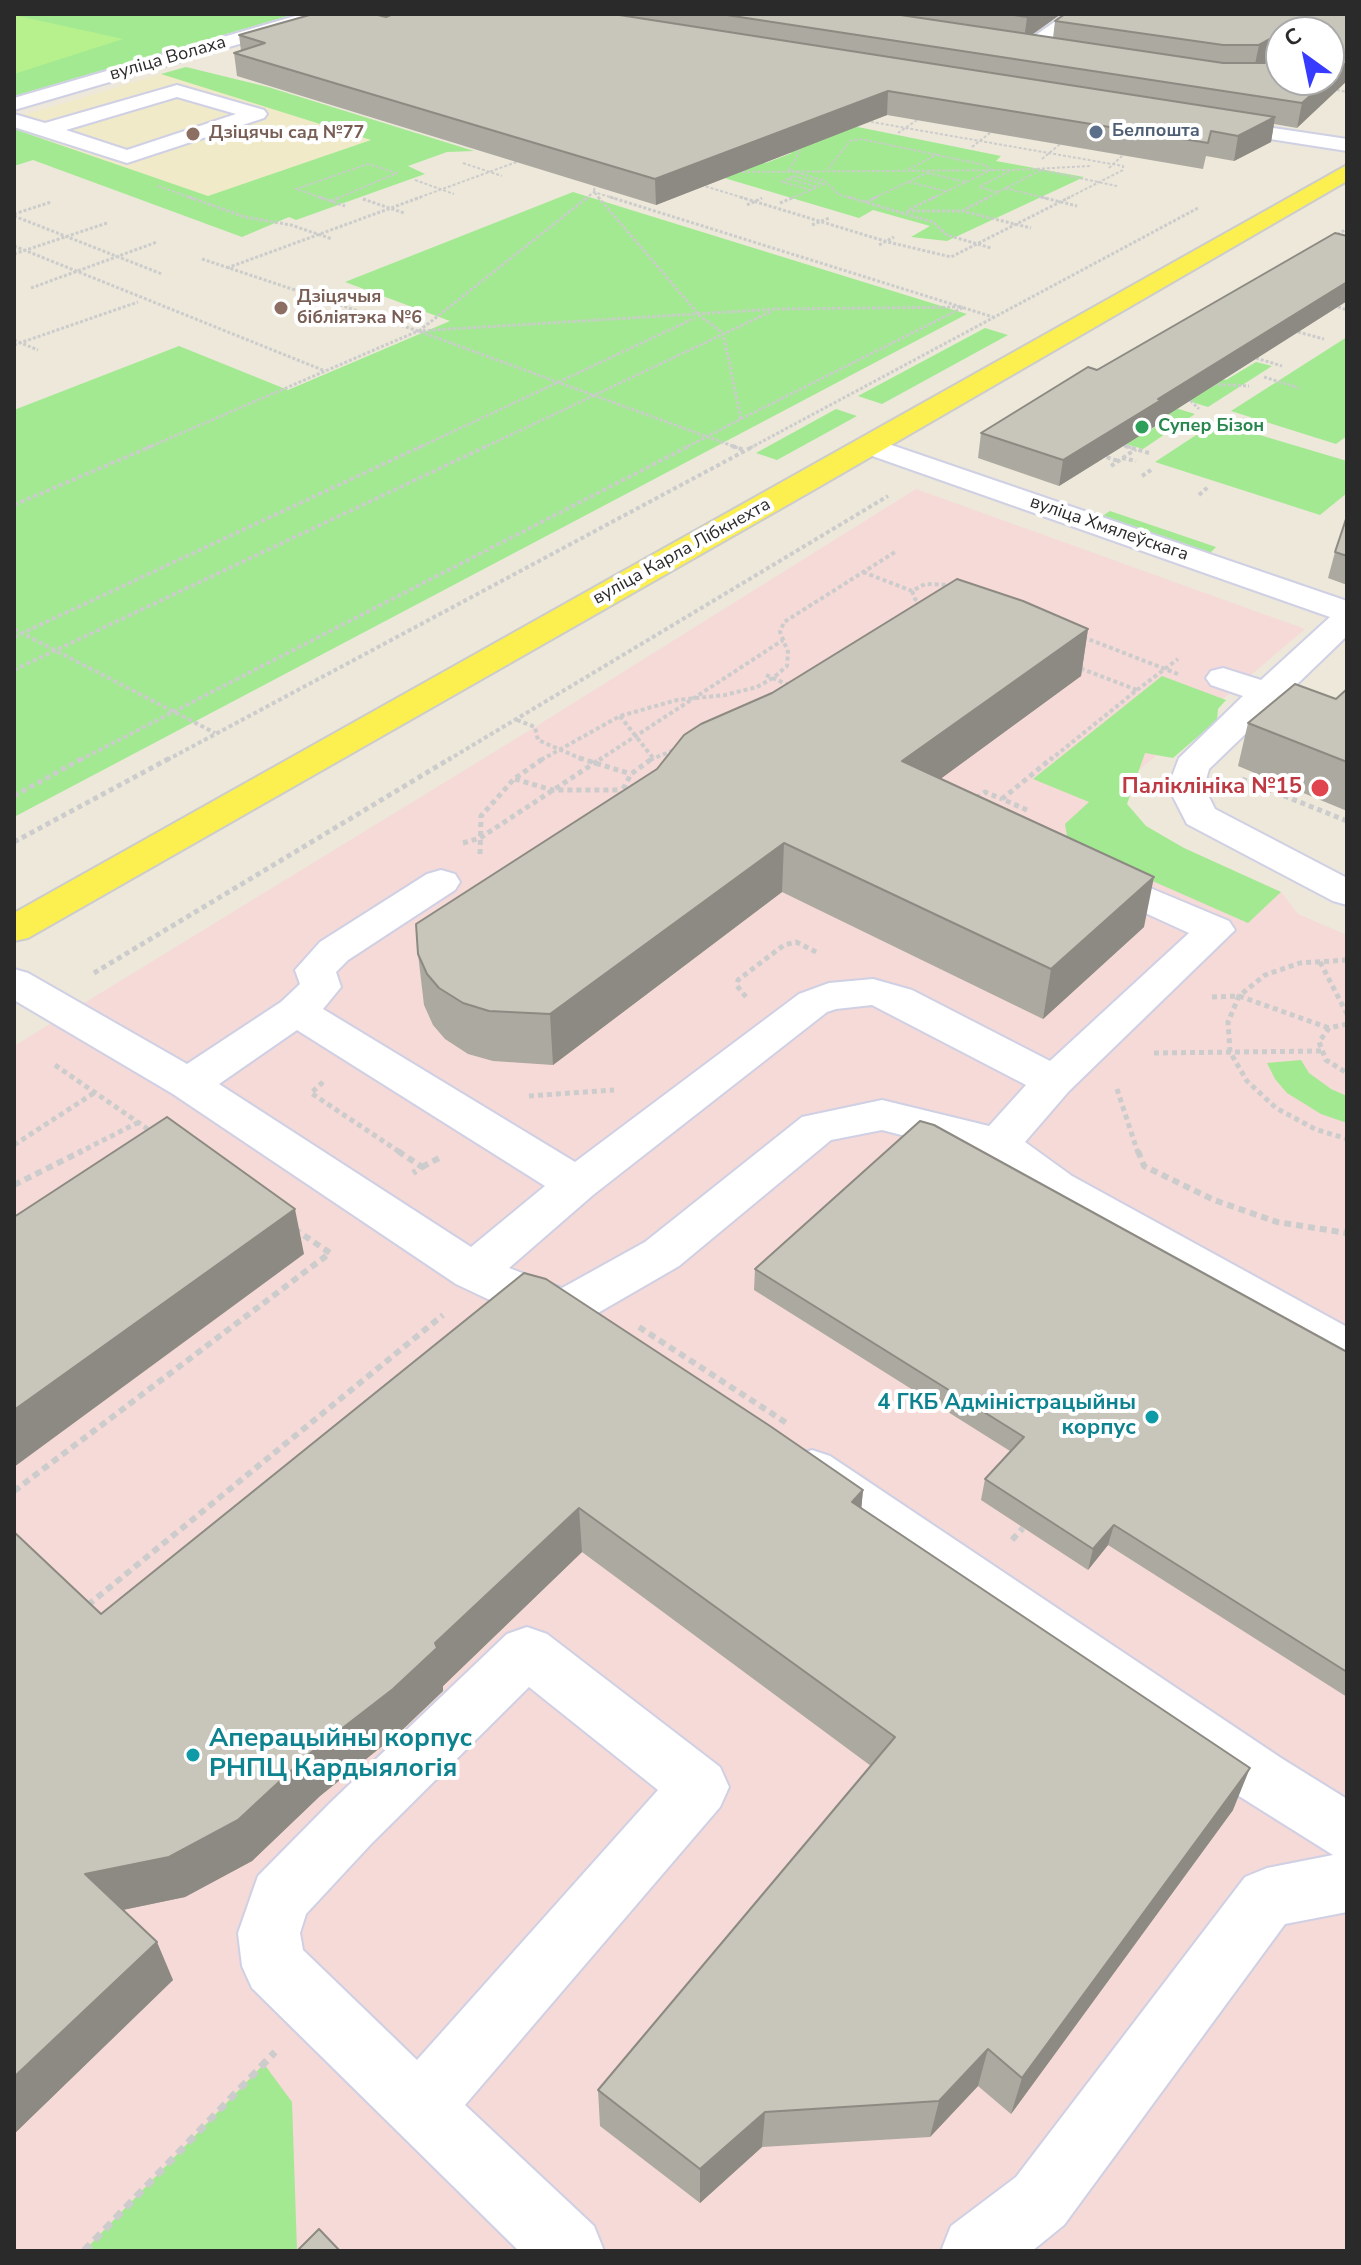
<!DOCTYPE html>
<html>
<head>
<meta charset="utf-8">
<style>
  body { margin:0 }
  #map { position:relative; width:1361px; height:2265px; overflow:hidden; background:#ede8da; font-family:"Nunito Sans",sans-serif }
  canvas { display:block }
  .frame { position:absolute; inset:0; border:16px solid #2a2a2a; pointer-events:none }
  .north { position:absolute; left:1265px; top:16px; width:80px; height:80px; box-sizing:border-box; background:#fff; border:2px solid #aaa; border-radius:50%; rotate:327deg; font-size:22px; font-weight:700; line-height:32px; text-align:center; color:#2a2a2a }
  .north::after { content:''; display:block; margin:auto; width:28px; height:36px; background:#363bff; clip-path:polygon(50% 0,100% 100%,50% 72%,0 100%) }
</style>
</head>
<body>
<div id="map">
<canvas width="1361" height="2265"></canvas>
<div class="frame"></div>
<div class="north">С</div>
</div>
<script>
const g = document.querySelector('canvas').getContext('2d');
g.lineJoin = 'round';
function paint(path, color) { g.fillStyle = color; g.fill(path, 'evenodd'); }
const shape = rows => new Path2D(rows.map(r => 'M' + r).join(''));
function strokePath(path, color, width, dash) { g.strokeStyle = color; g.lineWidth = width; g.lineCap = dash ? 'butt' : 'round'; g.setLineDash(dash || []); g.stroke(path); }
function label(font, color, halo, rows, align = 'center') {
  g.font = font + ' "Nunito Sans",sans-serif'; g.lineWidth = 8; g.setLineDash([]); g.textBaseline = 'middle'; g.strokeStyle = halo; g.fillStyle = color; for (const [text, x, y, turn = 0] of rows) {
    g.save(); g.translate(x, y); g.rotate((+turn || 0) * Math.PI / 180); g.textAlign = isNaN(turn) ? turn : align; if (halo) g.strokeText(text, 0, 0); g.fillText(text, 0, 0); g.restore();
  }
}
paint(shape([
  [161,74,373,140,208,196,14,129,14,118]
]), '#f0eac8');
paint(shape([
  [916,489,1305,629,1138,771,1127,804,1146,826,1184,848,1281,892,1298,914,1347,935,1347,2251,14,2251,14,1046,535,727]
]), '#f5dad7');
paint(shape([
  [14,14,295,14,14,96],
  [186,67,268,87,474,151,447,152,408,166,425,174,296,220,289,217,242,237,33,160,14,166,14,129,208,196,371,140,161,74],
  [853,126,1001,156,996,161,1084,177,947,241,911,237,930,226,873,210,859,218,721,177,744,157,766,163,792,153,772,147],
  [573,192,967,314,14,817,14,410,179,346,288,390,450,321,345,282],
  [985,328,1008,335,882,404,858,396],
  [1347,337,1347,436,1336,444,1231,411],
  [1155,358,1226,380,1256,362,1272,366,1208,407,1119,379],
  [1097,384,1195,414,1143,449,1122,443,1137,432,1145,434,1159,424],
  [836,409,857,416,777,460,756,453],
  [1216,422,1347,461,1347,493,1320,515,1155,462],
  [1110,511,1216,547,1209,554,1101,517],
  [1162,676,1226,700,1218,709,1217,720,1173,758,1145,753,1127,804,1146,826,1184,848,1281,892,1248,923,1082,850,1067,836,1065,824,1089,802,1033,779],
  [1301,1060,1309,1073,1331,1089,1347,1096,1347,1123,1321,1114,1287,1093,1275,1079,1267,1063],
  [264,2064,292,2102,297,2251,84,2251]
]), '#a2e992');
paint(shape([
  [14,15,123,39,14,74]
]), '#b7f18d');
const minor = shape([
  [302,14,331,14,328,18,14,110,14,98,302,14],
  [1066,14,1087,14,1034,54,1020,54,1018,50,1020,46,1066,14],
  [177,85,264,110,267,114,264,118,127,163,14,127,14,114,45,123,177,85],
  [177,97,236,114,127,150,66,130,177,97],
  [1213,119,1347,139,1347,151,1206,129,1203,125,1213,119],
  [871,438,1347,601,1347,636,1209,769,1204,787,1215,809,1347,878,1347,905,1333,901,1187,824,1168,787,1179,758,1243,696,1211,685,1206,678,1211,671,1223,668,1261,680,1330,617,861,452,857,446,861,440,871,438],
  [1095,865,1229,921,1235,930,1069,1091,1025,1142,1072,1176,1347,1327,1347,1369,1330,1363,1040,1198,983,1156,882,1130,831,1140,679,1266,584,1321,567,1326,511,1310,456,1284,173,1094,14,1000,14,969,28,973,187,1064,281,1002,300,984,295,970,320,942,427,874,441,870,455,874,460,882,455,890,348,960,336,972,341,987,323,1009,575,1162,799,994,829,983,873,979,912,990,1050,1061,1189,933,1082,884,1076,876,1082,868,1095,865],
  [872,1005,1026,1085,989,1126,882,1100,802,1117,645,1242,562,1288,509,1268,593,1195,827,1012,836,1009,872,1005],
  [297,1030,545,1186,471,1247,219,1084,297,1030],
  [812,1450,830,1456,1281,1758,1347,1799,1347,1912,1285,1924,1064,2225,1032,2251,941,2251,951,2226,1016,2177,1245,1877,1267,1868,1333,1855,1239,1796,794,1486,786,1471,794,1456,812,1450],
  [527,1627,547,1634,720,1767,729,1787,720,1807,465,2105,594,2226,604,2251,519,2251,252,1988,242,1966,238,1933,258,1876,330,1803,507,1634,527,1627],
  [529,1687,658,1790,417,2060,303,1950,300,1933,306,1914,372,1843,529,1687]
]);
const major = shape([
  [1347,165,1347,181,817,488,28,938,14,941,14,913,1347,165]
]);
strokePath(minor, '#cfd0e4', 4);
strokePath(major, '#ccc', 4);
strokePath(shape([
  [383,14,398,14],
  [1332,89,1347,92],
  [866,121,1123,166,1123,170,1066,199],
  [898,133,917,120],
  [798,147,801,149,789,170,825,181,838,194,855,199],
  [972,147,991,132],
  [1042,159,1060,144],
  [463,163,502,176],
  [1109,168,1123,155],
  [828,169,850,141,861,139,985,165,991,169],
  [909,169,938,154],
  [1041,170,1117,186],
  [737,172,1013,170,1092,166],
  [928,173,965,182],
  [794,176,824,184,811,190,782,182,794,176],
  [789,179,818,187],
  [415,180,454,194],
  [909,182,946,191],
  [595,183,594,192,600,199],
  [701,185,747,199],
  [158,186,194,199],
  [1005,188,1049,199],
  [997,192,979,187,1010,171],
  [325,199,296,189,368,164,397,173,336,199],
  [415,199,522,160],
  [585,199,594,192,616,199],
  [790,199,811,190],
  [872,199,929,172],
  [931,199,991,170],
  [985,199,1041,170]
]), '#ccc', 2, [3, 2]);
strokePath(shape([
  [189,197,245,217,291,225,332,239],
  [319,197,345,206],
  [598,197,700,316,723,333,741,419,685,448],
  [610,197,993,317],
  [740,197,888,242,951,257,1070,197],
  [848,197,933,222,947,235,991,248],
  [1041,197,1077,206],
  [363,199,404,213],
  [331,201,340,197],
  [866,202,877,197],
  [780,203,794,197],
  [747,205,762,198],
  [910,209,935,197],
  [907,211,962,211,989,197],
  [962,211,1031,228],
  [14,214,51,202],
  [14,216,162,274],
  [812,225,829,218],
  [1333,237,1347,229],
  [879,245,894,237],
  [14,246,325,371],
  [14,254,107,223],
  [202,259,418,331,738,448],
  [227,268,421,197],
  [31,288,157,242],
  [1338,307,1347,310],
  [419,331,588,197],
  [1298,332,1324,339],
  [14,340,38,350],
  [14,345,138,302],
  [1256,358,1282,366],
  [1264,377,1299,388],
  [1208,384,1249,386],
  [1187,397,1199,409],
  [741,419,962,308],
  [1119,444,1132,448],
  [147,448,418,331,776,309,963,307],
  [418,448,695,318],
  [483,448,772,311],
  [750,448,1198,208]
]), '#ccc', 3, [3, 2]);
strokePath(shape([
  [732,446,744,450],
  [1125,446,1149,453],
  [1100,455,1118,461],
  [1122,458,1136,461],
  [1111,466,1136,449],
  [1142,476,1151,470],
  [1199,495,1208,487],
  [14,505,152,446],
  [863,572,912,591,925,584,951,585],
  [912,591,915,599,923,605],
  [14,629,215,733],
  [14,637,422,446],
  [1083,637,1178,674],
  [14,670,487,446],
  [766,675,793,687],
  [1137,690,1178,659],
  [620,716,653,758],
  [517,720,535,727,538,740,584,760],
  [80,760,689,446],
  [167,760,754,446],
  [448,760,888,496],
  [541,760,620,716,677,700,725,695,757,687,773,678,787,666,788,652,780,632,784,622,895,552],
  [599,760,783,640],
  [650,760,676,749],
  [1050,760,1137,690,1077,667]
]), '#ccc', 4, [4, 3]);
strokePath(shape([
  [579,758,631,774],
  [515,779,552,790,621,790],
  [1242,779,1347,821],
  [14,796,83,758],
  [619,797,631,774,653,758],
  [976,798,985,792,1002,799],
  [1027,810,1002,799,1052,758],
  [14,842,170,758],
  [463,843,480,838,602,758],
  [480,854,481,816,514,779,544,758],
  [1347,960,1300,963,1265,975,1239,996,1228,1022,1230,1052,1247,1081,1276,1108,1315,1129,1347,1139],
  [1320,962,1347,1014],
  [94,973,451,758],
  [746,997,737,986,738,980,784,945,796,942,818,953],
  [1212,997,1239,996,1329,1028],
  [1347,1024,1329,1028,1319,1042,1326,1060,1347,1073],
  [1154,1053,1321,1051],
  [55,1065,152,1132],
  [323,1082,311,1093,401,1153],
  [1117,1089,1138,1153],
  [529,1096,614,1090],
  [14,1145,97,1091],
  [78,1153,139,1122]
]), '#ccc', 5, [5, 4]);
strokePath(shape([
  [398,1151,422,1167,413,1173],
  [1138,1151,1144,1166,1214,1200,1277,1222,1347,1233],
  [422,1167,439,1158],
  [14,1185,82,1151],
  [639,1327,788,1424],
  [14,1491,330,1253,296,1230],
  [1012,1540,1023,1528],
  [88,1605,443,1315]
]), '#ccc', 6, [7, 5]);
strokePath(shape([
  [84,2251,275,2052]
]), '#ccc', 7, [9, 6]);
paint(minor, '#fff');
paint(major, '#fcef50');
paint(shape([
  [393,14,1061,14,1032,35,1053,38,1055,21,1347,14,1297,128,1274,124,1271,142,1234,161,1206,156,1203,169,887,115,656,205,237,76,234,53,241,51,239,35,386,17],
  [1281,32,1329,32,1281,80],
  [1347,236,1347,301,1158,421,1157,425,1059,486,978,458,981,433],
  [1347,516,1347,585,1328,578,1335,552],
  [1088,629,1081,676,940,779,1144,927,1043,1019,782,892,553,1065,493,1061,468,1054,445,1039,433,1025,424,1005,418,954],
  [1347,689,1347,811,1238,766,1248,723,1336,699],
  [755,1269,1347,1352,1347,1697,1108,1545,1088,1570,981,1500,985,1479,1010,1451,754,1290],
  [524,1273,863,1490,861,1509,1233,1810,1011,2114,978,2086,930,2137,762,2147,700,2203,600,2126,598,2090,871,1766,582,1552,443,1686,443,1691,401,1731,320,1796,252,1861,185,1897,123,1910,173,1980,14,2134,14,1532,101,1614]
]), '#aca9a0');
paint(shape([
  [1031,14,1061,14,1024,40,1027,17],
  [1281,33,1281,54,1254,69,1259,45],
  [1347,62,1347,81,1297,128,1302,103,1329,80],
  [888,91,887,115,656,205,655,179],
  [1275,117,1271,142,1234,161,1238,136],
  [1347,282,1347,301,1158,421,1157,425,1059,486,1063,460,1158,399],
  [1088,629,1081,676,898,810,902,761],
  [784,843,782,892,553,1065,550,1014],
  [1154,877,1144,927,1043,1019,1051,969],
  [295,1209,304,1254,14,1467,14,1410],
  [863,1490,859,1534,852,1502],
  [579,1508,582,1552,443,1686,443,1691,401,1731,320,1796,252,1861,185,1897,103,1914,85,1874,309,1754,435,1643],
  [1114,1525,1108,1545,1088,1570,1093,1549],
  [1250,1768,1233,1810,1011,2114,1022,2078],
  [157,1942,173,1980,14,2134,14,2077],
  [988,2049,978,2086,930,2137,939,2101],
  [765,2112,762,2147,700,2203,700,2169]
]), '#8c8a82');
const building = shape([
  [313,14,374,14,386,17,393,14,613,14,1275,117,1238,136,1211,131,1208,143,888,91,655,179,234,53,265,43,239,35,313,14],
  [720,14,894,14,1223,63,1265,63,1281,54,1281,80,1328,80,1302,103,720,14],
  [1007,14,1031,14,1027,17,1007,14],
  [1065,14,1347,14,1347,62,1329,79,1329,32,1286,32,1286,31,1281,32,1281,33,1259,45,1223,45,1055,21,1065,14],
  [1335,233,1347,236,1347,282,1158,399,1161,400,1063,460,981,433,1088,367,1097,370,1335,233],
  [1347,516,1347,556,1335,552,1347,516],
  [957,579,1023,601,1088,629,902,761,1154,877,1051,969,784,843,550,1014,489,1011,463,1003,439,988,427,974,418,954,416,924,657,769,684,735,701,724,772,693,957,579],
  [1295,684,1336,699,1347,689,1347,762,1248,723,1295,684],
  [167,1117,295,1209,14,1410,14,1217,167,1117],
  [920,1121,934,1125,1347,1352,1347,1672,1114,1525,1093,1549,985,1479,1024,1437,755,1269,920,1121],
  [524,1273,546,1279,770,1426,863,1490,852,1502,1250,1768,1022,2078,988,2049,939,2101,765,2112,700,2169,598,2090,895,1737,579,1508,435,1643,437,1648,393,1689,309,1754,238,1820,169,1857,85,1874,157,1942,14,2077,14,1532,101,1614,524,1273],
  [319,2229,340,2251,297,2251,319,2229]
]);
paint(building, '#c8c5ba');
strokePath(building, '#8c8a82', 2);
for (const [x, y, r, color] of [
  [1096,132,8,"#5c6f8a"],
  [193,134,8,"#8d6e63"],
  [281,308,8,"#8d6e63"],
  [1142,427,8,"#2e9e5b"],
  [1320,788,10,"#e0444e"],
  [1152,1417,8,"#0f9aa8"],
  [193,1755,8,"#0f9aa8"]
]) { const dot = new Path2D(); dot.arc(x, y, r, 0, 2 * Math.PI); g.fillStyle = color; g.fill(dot); strokePath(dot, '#fff', 3); }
label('18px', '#2a2a2a', '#fff', [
  ["вуліца Волаха",168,59,-16],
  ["вуліца Хмялеўскага",1109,529,19],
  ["вуліца Карла Лібкнехта",682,552,-29]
]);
label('bold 18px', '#4e5e75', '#fff', [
  ["Белпошта",1112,132]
], 'left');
label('bold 18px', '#785e54', '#fff', [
  ["Дзіцячы сад №77",209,134],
  ["Дзіцячыя",297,298],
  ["бібліятэка №6",297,319]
], 'left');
label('bold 18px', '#27864d', '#fff', [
  ["Супер Бізон",1158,427]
], 'left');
label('bold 22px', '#be3a42', '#fff', [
  ["Паліклініка №15",1302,788]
], 'right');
label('bold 22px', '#0d838f', '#fff', [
  ["4 ГКБ Адміністрацыйны",1136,1404],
  ["корпус",1136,1429]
], 'right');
label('bold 26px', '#0d838f', '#fff', [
  ["Аперацыйны корпус",209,1740],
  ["РНПЦ Кардыялогія",209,1770]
], 'left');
</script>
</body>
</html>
